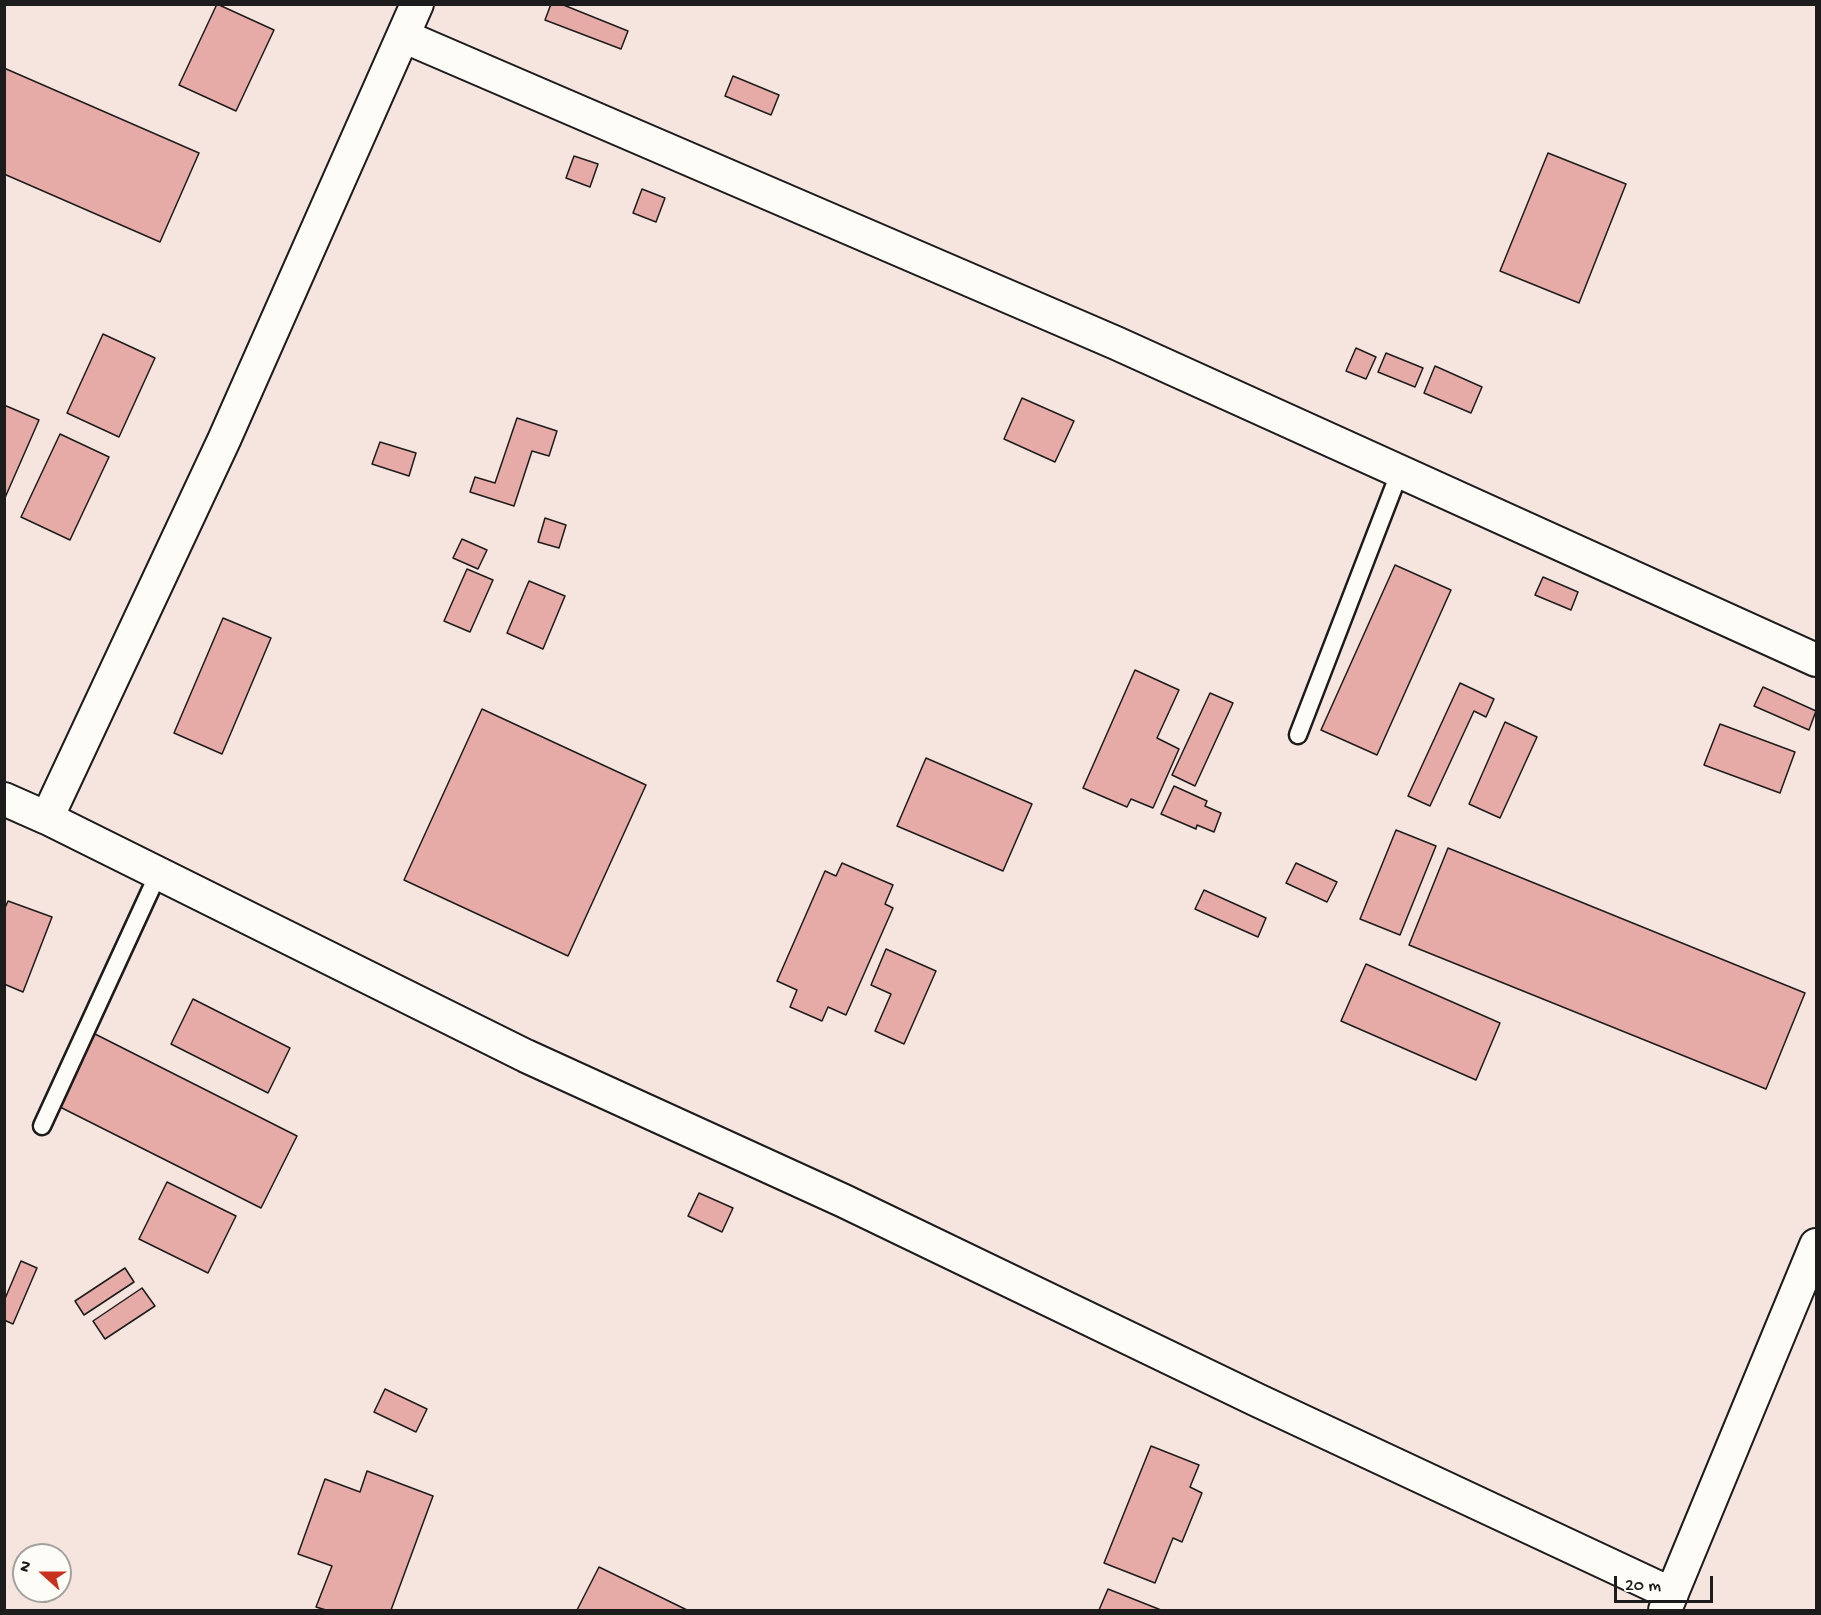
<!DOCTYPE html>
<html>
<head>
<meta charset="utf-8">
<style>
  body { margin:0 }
  #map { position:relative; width:1821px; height:1615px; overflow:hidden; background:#fdfcf7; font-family:"Gochi Hand",sans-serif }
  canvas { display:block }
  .frame { position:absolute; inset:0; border:6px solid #1c1c1c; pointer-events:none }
  .north { position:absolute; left:12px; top:1543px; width:60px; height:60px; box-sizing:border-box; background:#fdfcf7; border:2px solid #a3a29f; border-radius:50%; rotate:291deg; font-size:16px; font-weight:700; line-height:24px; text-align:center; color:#1c1c1c }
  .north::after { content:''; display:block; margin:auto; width:21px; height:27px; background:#c8321e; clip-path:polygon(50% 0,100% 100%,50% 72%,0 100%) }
  .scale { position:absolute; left:1614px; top:1576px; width:99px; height:27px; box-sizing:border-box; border:3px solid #1c1c1c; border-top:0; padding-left:8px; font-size:18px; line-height:21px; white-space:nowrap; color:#1c1c1c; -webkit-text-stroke:4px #fdfcf7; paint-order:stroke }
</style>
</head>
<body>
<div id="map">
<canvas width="1821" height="1615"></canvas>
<div class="frame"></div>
<div class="north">N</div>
<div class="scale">20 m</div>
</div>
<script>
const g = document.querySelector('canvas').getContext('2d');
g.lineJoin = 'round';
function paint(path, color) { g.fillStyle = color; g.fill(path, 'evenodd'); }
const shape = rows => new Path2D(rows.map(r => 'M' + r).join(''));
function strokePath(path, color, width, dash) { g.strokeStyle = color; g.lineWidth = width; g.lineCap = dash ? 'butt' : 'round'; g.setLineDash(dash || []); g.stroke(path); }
paint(shape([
  [5,5,1816,5,1816,1610,5,1610],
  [24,1555,60,1555,60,1591,24,1591]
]), '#f6e4df');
const building = shape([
  [217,4,274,30,236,111,179,85,217,4],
  [551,4,561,4,628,31,621,49,545,20,551,4],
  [4,68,199,153,160,242,4,174,4,68],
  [733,76,779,95,771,115,725,96,733,76],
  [1548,153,1626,184,1579,303,1500,271,1548,153],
  [574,156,598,164,590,187,566,178,574,156],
  [642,189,665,198,656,222,633,213,642,189],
  [103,334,155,358,119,437,67,413,103,334],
  [1356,348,1376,357,1366,379,1346,371,1356,348],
  [1386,353,1423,368,1415,387,1378,372,1386,353],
  [1435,366,1482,387,1471,413,1424,393,1435,366],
  [1022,398,1074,421,1055,462,1004,439,1022,398],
  [4,405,39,420,4,500,4,405],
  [517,418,557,431,549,456,532,451,514,506,470,492,475,477,495,483,517,418],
  [60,434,109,457,70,540,21,517,60,434],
  [380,442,416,453,409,476,372,464,380,442],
  [545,518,566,525,559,548,538,542,545,518],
  [462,539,487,550,478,569,453,558,462,539],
  [1395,565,1451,590,1377,755,1321,730,1395,565],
  [467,569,493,580,470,632,444,621,467,569],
  [1543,577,1578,592,1571,610,1535,595,1543,577],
  [529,581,565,596,543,649,507,633,529,581],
  [223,618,271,638,222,754,174,733,223,618],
  [1135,670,1179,690,1157,738,1179,749,1153,808,1131,799,1127,807,1083,788,1135,670],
  [1460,683,1494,699,1486,717,1474,711,1430,806,1408,796,1460,683],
  [1763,687,1816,711,1809,730,1754,706,1763,687],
  [1210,693,1233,703,1195,786,1172,775,1210,693],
  [482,709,646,785,568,956,404,880,482,709],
  [1505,722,1537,737,1500,818,1469,804,1505,722],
  [1720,724,1795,752,1780,793,1704,765,1720,724],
  [926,758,1032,804,1003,871,897,826,926,758],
  [1174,786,1207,801,1205,806,1221,813,1214,832,1197,825,1196,829,1161,814,1174,786],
  [1396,830,1436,846,1400,935,1360,919,1396,830],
  [1448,848,1805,993,1766,1089,1409,945,1448,848],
  [842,863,893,885,885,904,893,908,846,1015,828,1007,822,1021,790,1007,797,990,777,981,825,871,836,876,842,863],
  [1296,863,1337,882,1327,902,1286,883,1296,863],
  [1204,890,1266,918,1258,937,1195,909,1204,890],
  [8,901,52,917,23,992,4,984,4,910,8,901],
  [886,949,936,971,904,1044,875,1031,891,994,871,985,886,949],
  [1366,964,1500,1023,1476,1080,1341,1021,1366,964],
  [193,999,290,1048,268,1093,171,1044,193,999],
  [95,1034,297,1136,261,1208,58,1106,95,1034],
  [167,1182,236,1216,208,1273,139,1239,167,1182],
  [699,1193,733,1208,722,1232,688,1216,699,1193],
  [21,1261,37,1268,13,1324,4,1320,4,1301,21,1261],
  [125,1268,134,1282,84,1315,75,1301,125,1268],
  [142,1288,155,1306,105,1339,93,1321,142,1288],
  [385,1389,427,1409,416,1432,374,1412,385,1389],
  [1151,1446,1199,1465,1190,1487,1202,1493,1182,1542,1173,1538,1155,1583,1104,1563,1151,1446],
  [367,1471,433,1496,391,1610,326,1610,316,1607,332,1566,298,1554,325,1479,360,1492,367,1471],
  [599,1567,687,1610,577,1610,599,1567],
  [1108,1589,1161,1610,1099,1610,1108,1589]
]);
paint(building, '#e6aba7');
strokePath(building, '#1c1c1c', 1.5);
const lane = shape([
  [1298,735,1400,471],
  [42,1126,158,874]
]);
const street = shape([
  [403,36,1116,343,1816,660],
  [4,799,47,818,526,1056,844,1201,1257,1400,1672,1594],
  [47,818,224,440,417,4],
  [1665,1610,1816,1245]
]);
strokePath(lane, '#1c1c1c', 21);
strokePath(street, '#1c1c1c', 36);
strokePath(lane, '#fdfcf7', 16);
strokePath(street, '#fdfcf7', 32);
</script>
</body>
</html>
